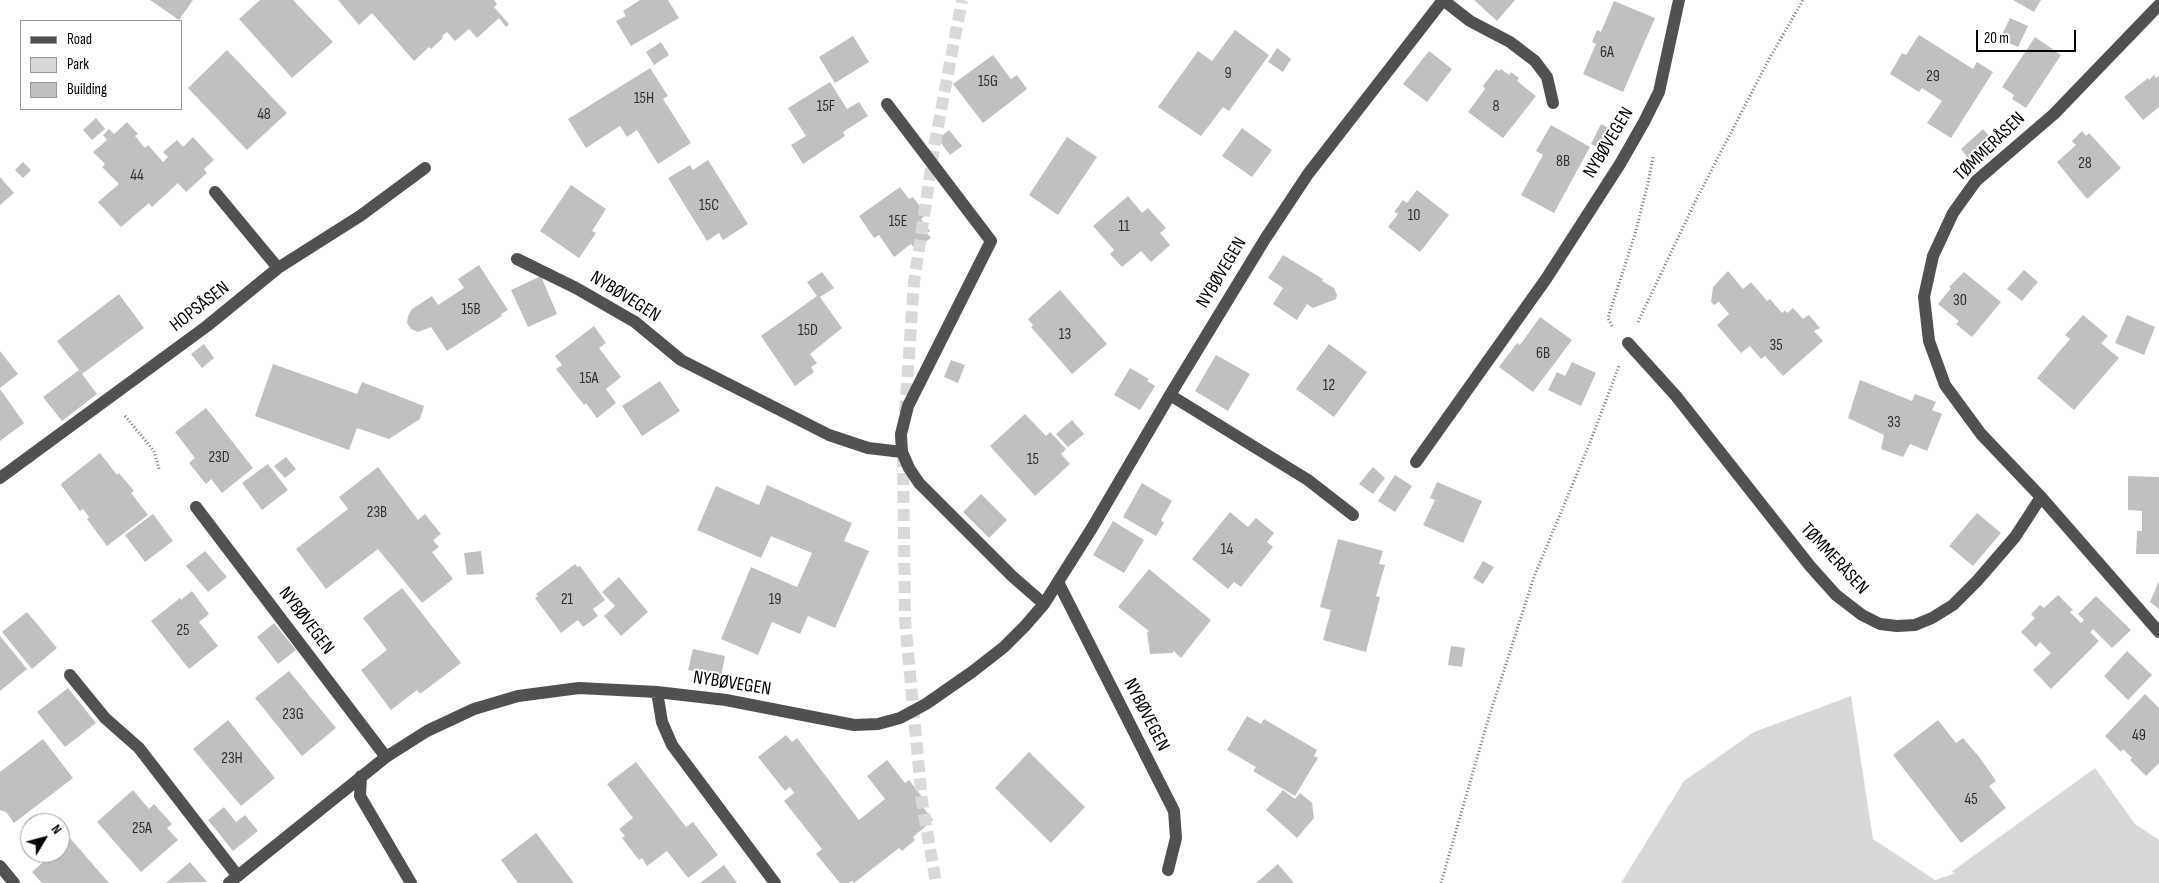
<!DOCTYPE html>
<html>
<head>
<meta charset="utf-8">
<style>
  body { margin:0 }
  #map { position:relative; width:2159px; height:883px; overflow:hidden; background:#fff; font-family:"Sofia Sans Condensed",sans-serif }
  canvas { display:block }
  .legend { position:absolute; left:20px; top:20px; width:162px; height:90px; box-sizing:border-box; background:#fff; border:1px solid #999; margin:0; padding:6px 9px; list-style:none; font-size:15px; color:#000 }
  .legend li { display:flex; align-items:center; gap:10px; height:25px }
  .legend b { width:25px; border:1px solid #999 }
  .north { position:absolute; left:20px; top:813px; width:50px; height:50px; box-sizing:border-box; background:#fff; border:1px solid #999; border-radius:50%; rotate:53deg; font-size:14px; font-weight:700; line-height:20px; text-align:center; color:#000 }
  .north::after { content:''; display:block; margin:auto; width:18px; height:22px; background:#000; clip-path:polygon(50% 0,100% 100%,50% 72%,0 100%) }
  .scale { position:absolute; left:1976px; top:30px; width:100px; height:22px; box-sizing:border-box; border:2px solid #000; border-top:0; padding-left:6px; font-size:15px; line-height:18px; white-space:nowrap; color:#000; -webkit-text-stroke:4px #fff; paint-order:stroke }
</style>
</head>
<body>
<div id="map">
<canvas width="2159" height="883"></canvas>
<ul class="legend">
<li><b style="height:6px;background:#515151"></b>Road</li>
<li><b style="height:14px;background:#d8d8d8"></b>Park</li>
<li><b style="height:14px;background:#c0c0c0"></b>Building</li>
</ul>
<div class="north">N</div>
<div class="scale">20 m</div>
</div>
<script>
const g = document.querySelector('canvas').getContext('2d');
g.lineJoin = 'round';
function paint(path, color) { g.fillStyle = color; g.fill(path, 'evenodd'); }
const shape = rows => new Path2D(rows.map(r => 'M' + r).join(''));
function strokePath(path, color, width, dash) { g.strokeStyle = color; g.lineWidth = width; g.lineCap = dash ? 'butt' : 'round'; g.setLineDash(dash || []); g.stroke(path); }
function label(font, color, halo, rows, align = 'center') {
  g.font = font + ' "Sofia Sans Condensed",sans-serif'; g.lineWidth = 4; g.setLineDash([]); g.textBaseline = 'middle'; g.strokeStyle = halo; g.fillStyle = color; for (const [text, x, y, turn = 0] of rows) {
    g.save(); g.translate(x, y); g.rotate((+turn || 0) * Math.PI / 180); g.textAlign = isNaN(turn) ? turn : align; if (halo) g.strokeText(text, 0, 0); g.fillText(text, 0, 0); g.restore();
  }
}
paint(shape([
  [1851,696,1873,839,1935,880,1956,873,1951,872,2095,768,2135,824,2159,840,2159,883,1621,883,1684,781,1754,732]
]), '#d8d8d8');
paint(shape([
  [150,0,193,0,179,20],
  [260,0,293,0,333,42,292,78,239,19],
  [338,0,494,0,497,4,494,7,509,24,506,27,499,18,477,38,469,29,455,41,447,32,442,36,443,38,431,49,429,47,414,61,372,13,359,25],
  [640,0,668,0,679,18,631,46,616,21,626,16,623,11],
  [1474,0,1515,0,1497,21],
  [2013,0,2041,0,2034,12],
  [1614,1,1655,18,1623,92,1583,74,1596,44,1592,42,1597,30,1601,32],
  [2010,18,2028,26,2018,47,2000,39],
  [1235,30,1269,55,1229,111,1223,107,1201,136,1158,107,1198,51,1212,61],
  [1919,35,1973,69,1977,62,1993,72,1951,138,1927,123,1942,101,1922,88,1919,92,1890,74,1902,53,1906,55],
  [853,36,869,62,835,83,819,57],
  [2035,37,2061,55,2026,108,2012,99,2014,95,2002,87],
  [661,42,669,55,654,65,646,52],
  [1277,48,1291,59,1283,72,1268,62],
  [227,50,287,113,247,150,188,88],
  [1429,51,1452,69,1427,102,1403,84],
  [993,55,1011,79,1017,75,1027,89,983,123,953,84],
  [650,68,668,96,663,99,691,143,658,164,637,130,627,137,620,126,586,148,568,119],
  [1496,69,1499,71,1501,69,1509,75,1511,72,1519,78,1517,81,1536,96,1503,138,1468,112,1485,89,1483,86],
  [2154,75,2156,78,2159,76,2159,107,2143,120,2124,97,2148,78,2149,80],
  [830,82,847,109,859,102,868,116,843,132,845,136,803,164,791,145,806,136,788,108],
  [96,118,105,129,92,140,83,130],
  [127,122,138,134,135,136,145,148,148,145,163,162,168,157,163,152,177,140,183,147,193,137,214,160,204,169,207,173,186,192,178,183,152,207,149,203,121,227,98,202,119,184,102,167,105,164,93,152,107,140,103,135,109,129,114,134],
  [1601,124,1616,132,1606,152,1591,144],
  [1551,125,1590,147,1554,213,1521,195,1543,155,1536,151],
  [1242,128,1272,150,1252,177,1222,156],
  [1983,129,1995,143,1972,163,1961,149],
  [949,130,962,146,950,155,938,139],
  [2082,131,2086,136,2089,133,2121,168,2087,199,2057,162,2076,145,2072,141],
  [1067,137,1097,157,1058,215,1029,195],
  [708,160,748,224,723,240,719,233,707,241,668,178,690,165,693,170],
  [23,162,31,170,23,178,15,170],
  [0,177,14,193,0,205],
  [571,185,606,209,592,231,596,233,579,258,540,231],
  [900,187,909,199,913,197,926,215,921,219,930,231,927,233,931,238,915,249,911,244,894,257,879,235,874,238,859,216],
  [1417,190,1449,215,1420,252,1388,227,1398,214,1394,212,1403,200,1407,203],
  [1128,196,1142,213,1148,208,1166,228,1160,233,1170,245,1151,262,1141,251,1122,267,1110,254,1114,250,1093,226],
  [1283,255,1323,279,1322,281,1334,288,1337,295,1336,299,1313,308,1307,304,1297,320,1273,304,1283,288,1268,278],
  [479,265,508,310,501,314,502,316,447,351,431,327,418,332,411,329,407,323,408,316,412,309,432,296,438,305,464,288,458,279],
  [2024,270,2038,282,2022,301,2007,289],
  [1728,271,1743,289,1751,282,1767,301,1770,299,1782,313,1785,310,1787,313,1793,308,1803,319,1809,315,1820,328,1814,331,1823,341,1783,376,1765,356,1761,359,1750,346,1741,353,1717,325,1729,314,1719,302,1714,305,1711,302,1713,287],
  [822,272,834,288,820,297,842,328,810,354,817,363,811,367,814,372,795,386,761,336,817,296,807,282],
  [1964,272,2001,302,1972,337,1956,324,1959,321,1938,304,1951,288,1949,287],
  [541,276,557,314,528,327,511,290],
  [1060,290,1107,344,1072,374,1031,327,1033,325,1028,319],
  [119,294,144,328,82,374,97,394,62,421,43,397,79,370,57,341],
  [2083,315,2108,336,2101,343,2119,358,2074,410,2037,378,2070,339,2065,335],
  [2127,315,2155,327,2144,355,2115,343],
  [1540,317,1572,340,1533,392,1499,367,1517,343,1520,345],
  [594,326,606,343,599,348,621,377,606,389,616,403,597,418,586,403,584,405,556,369,562,365,555,356],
  [204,344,214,358,202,368,191,354],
  [1329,344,1367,372,1334,417,1296,389],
  [0,351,18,374,0,388],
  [1216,355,1250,374,1228,411,1195,391],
  [951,360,965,365,958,383,944,377],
  [1572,362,1596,373,1581,406,1548,390,1557,372,1565,376],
  [273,364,357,394,362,382,424,406,420,419,389,439,357,428,349,450,255,416],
  [1130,368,1149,379,1147,381,1155,386,1140,410,1114,395],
  [1860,380,1912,401,1915,394,1936,402,1932,410,1942,414,1927,451,1910,444,1903,457,1881,449,1884,435,1848,418],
  [660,381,680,411,642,436,622,406],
  [0,389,24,423,0,441],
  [206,408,253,468,222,493,211,479,206,484,189,463,195,458,175,432],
  [1025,414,1046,436,1050,432,1066,449,1061,454,1070,464,1035,496,990,446],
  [1072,420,1084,434,1068,447,1056,434],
  [100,453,117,475,119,473,134,491,131,493,148,515,107,546,87,519,89,517,83,509,80,511,61,485,62,483],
  [286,457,296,469,285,478,274,466],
  [268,464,288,490,262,510,242,483],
  [378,467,418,520,425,514,441,534,433,540,439,547,432,552,453,579,422,603,378,549,326,589,296,549,348,509,339,497],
  [1373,467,1385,478,1373,494,1359,484],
  [1395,475,1412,486,1395,512,1378,501],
  [2128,476,2159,477,2159,554,2136,554,2137,531,2142,531,2142,511,2128,510],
  [1437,482,1482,501,1463,543,1423,525,1435,500,1430,498],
  [1142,483,1172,501,1161,520,1164,523,1156,536,1123,517],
  [767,485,852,523,844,541,869,551,835,628,808,616,800,634,772,622,758,655,721,639,751,567,797,587,812,553,771,536,761,558,697,530,716,486,759,505],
  [981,494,1007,520,989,538,963,512],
  [1230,512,1248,527,1256,518,1274,533,1267,542,1273,547,1241,587,1234,582,1228,589,1192,559],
  [1977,513,2001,533,1973,566,1949,546],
  [153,514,173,541,145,562,125,535],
  [1113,521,1144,540,1124,573,1093,555],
  [1338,539,1383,551,1379,564,1385,565,1376,596,1380,597,1366,652,1323,640,1331,610,1320,607],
  [205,551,227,577,208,592,186,566],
  [481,551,484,574,467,575,464,553],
  [1483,561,1494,567,1483,584,1473,578],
  [575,564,578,567,580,566,605,600,593,609,598,616,583,627,578,620,561,633,535,598,538,596,536,594],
  [1149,569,1211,620,1181,658,1174,651,1172,653,1150,654,1147,633,1149,631,1118,607],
  [619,577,648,612,621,636,604,616,615,606,602,592],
  [2159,581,2159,609,2150,602],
  [402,588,461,663,420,694,417,690,391,710,361,670,387,650,363,618],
  [192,591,209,614,199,622,218,646,189,669,151,621,180,598,181,600],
  [2058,595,2073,610,2070,612,2081,623,2084,620,2078,614,2096,596,2131,630,2112,648,2093,629,2090,632,2099,641,2051,689,2033,670,2051,653,2040,642,2036,647,2021,632,2035,618,2031,614,2040,605,2044,608],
  [27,612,57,648,32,669,2,632],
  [274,623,296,650,278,664,257,637],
  [0,636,27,669,0,691],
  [1451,646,1465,648,1462,667,1448,665],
  [693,649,725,656,721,677,688,670],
  [2127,651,2152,675,2128,700,2104,676],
  [289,671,336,728,302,756,255,698],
  [68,688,96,723,65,747,37,712],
  [2145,694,2159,708,2159,763,2146,776,2130,760,2132,758,2123,749,2121,752,2105,736],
  [1247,716,1261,724,1264,719,1317,750,1314,756,1318,758,1295,796,1253,771,1256,767,1227,750],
  [228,720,275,778,241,806,193,749],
  [1938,720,1956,743,1963,738,1980,758,1996,781,1989,786,2006,808,1961,843,1893,755],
  [786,735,792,742,797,738,859,820,885,799,867,776,887,760,905,783,909,780,923,798,918,801,933,820,913,837,915,840,902,851,899,848,854,883,851,881,849,883,840,883,816,854,822,849,784,801,794,793,790,787,785,791,758,757],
  [43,739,73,778,14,823,6,812,0,810,0,772],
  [1029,752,1085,807,1051,843,995,788],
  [636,762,686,827,693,822,718,855,688,878,667,851,647,866,642,858,639,860,622,838,625,836,619,829,633,818,607,784],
  [133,790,149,809,154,804,172,824,167,828,178,840,141,872,97,822],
  [1283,790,1295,799,1300,793,1312,803,1314,818,1297,838,1266,810],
  [224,807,236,822,245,815,258,831,233,851,208,820],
  [536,833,574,883,518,883,501,860],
  [70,838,109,883,42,883,32,872,53,853,60,853,60,847],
  [190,862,207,882,166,883],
  [1278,864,1294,883,1256,883],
  [724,865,737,883,700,883]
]), '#c0c0c0');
strokePath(shape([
  [905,413,914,282,935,142,962,0],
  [903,455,905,620,922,802,936,883]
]), '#d9d9d9', 12, [12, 6]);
strokePath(shape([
  [1638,322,1696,200,1768,61,1803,0],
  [1612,326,1608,318,1635,234,1648,183,1653,157],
  [125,416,154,451,159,469],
  [1441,883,1488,720,1534,577,1589,445,1619,366]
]), '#737373', 3, [1, 2.5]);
strokePath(shape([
  [1443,0,1470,21,1510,42,1535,61,1547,77,1553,103],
  [2159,5,2054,114,1976,181,1953,213,1933,256,1924,297,1929,341,1945,385,1981,434,2041,497,2159,632],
  [887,104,991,241,908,406,901,434,902,452],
  [215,192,278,268],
  [517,259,576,288,635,322,681,360,829,435,868,448,902,452,909,468,919,483,1012,576,1044,604],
  [1628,343,1676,396,1810,566,1836,595,1862,615,1880,624,1897,626,1915,625,1932,618,1953,605,1977,581,2015,537,2041,497],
  [1170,395,1308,480,1353,515],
  [1416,462,1546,279,1620,164,1644,122,1659,92,1679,0],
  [0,478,207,326,278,268,360,216,425,168],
  [196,507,386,757],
  [1058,582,1174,811,1176,838,1168,870],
  [70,675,105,718,139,748,237,875],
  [657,692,662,722,672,745,775,883],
  [361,776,360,796,411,883],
  [0,866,14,883],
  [229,883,386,757,427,731,474,709,518,696,579,688,657,692,726,700,854,725,878,724,900,718,926,704,972,672,1004,647,1025,626,1044,604,1092,528,1170,395,1265,239,1308,174,1443,0]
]), '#515151', 12);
label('16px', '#303030', null, [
  ["6A",1607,53],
  ["9",1228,74],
  ["29",1933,77],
  ["15G",988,82],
  ["15H",644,99],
  ["15F",826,107],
  ["8",1496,107],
  ["48",264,115],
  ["8B",1563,162],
  ["28",2085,164],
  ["44",137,176],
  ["15C",709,206],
  ["10",1414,216],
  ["15E",898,222],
  ["11",1124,227],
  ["30",1960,301],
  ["15B",471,310],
  ["15D",808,331],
  ["13",1065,335],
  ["35",1776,346],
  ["6B",1543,354],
  ["15A",589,379],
  ["12",1329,386],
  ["33",1894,423],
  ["23D",219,458],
  ["15",1033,460],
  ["23B",377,513],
  ["14",1227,550],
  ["21",567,600],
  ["19",775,600],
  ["25",183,631],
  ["23G",293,715],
  ["49",2139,736],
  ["23H",232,759],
  ["45",1971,800],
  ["25A",142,829]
]);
label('19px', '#000', '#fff', [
  ["NYBØVEGEN",1609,143,-59],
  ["TØMMERÅSEN",1990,147,-44],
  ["NYBØVEGEN",1222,273,-59],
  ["NYBØVEGEN",625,297,32],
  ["HOPSÅSEN",200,307,-38],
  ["TØMMERÅSEN",1834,559,47],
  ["NYBØVEGEN",306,621,53],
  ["NYBØVEGEN",732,684,9],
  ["NYBØVEGEN",1146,715,63]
]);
</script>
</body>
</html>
